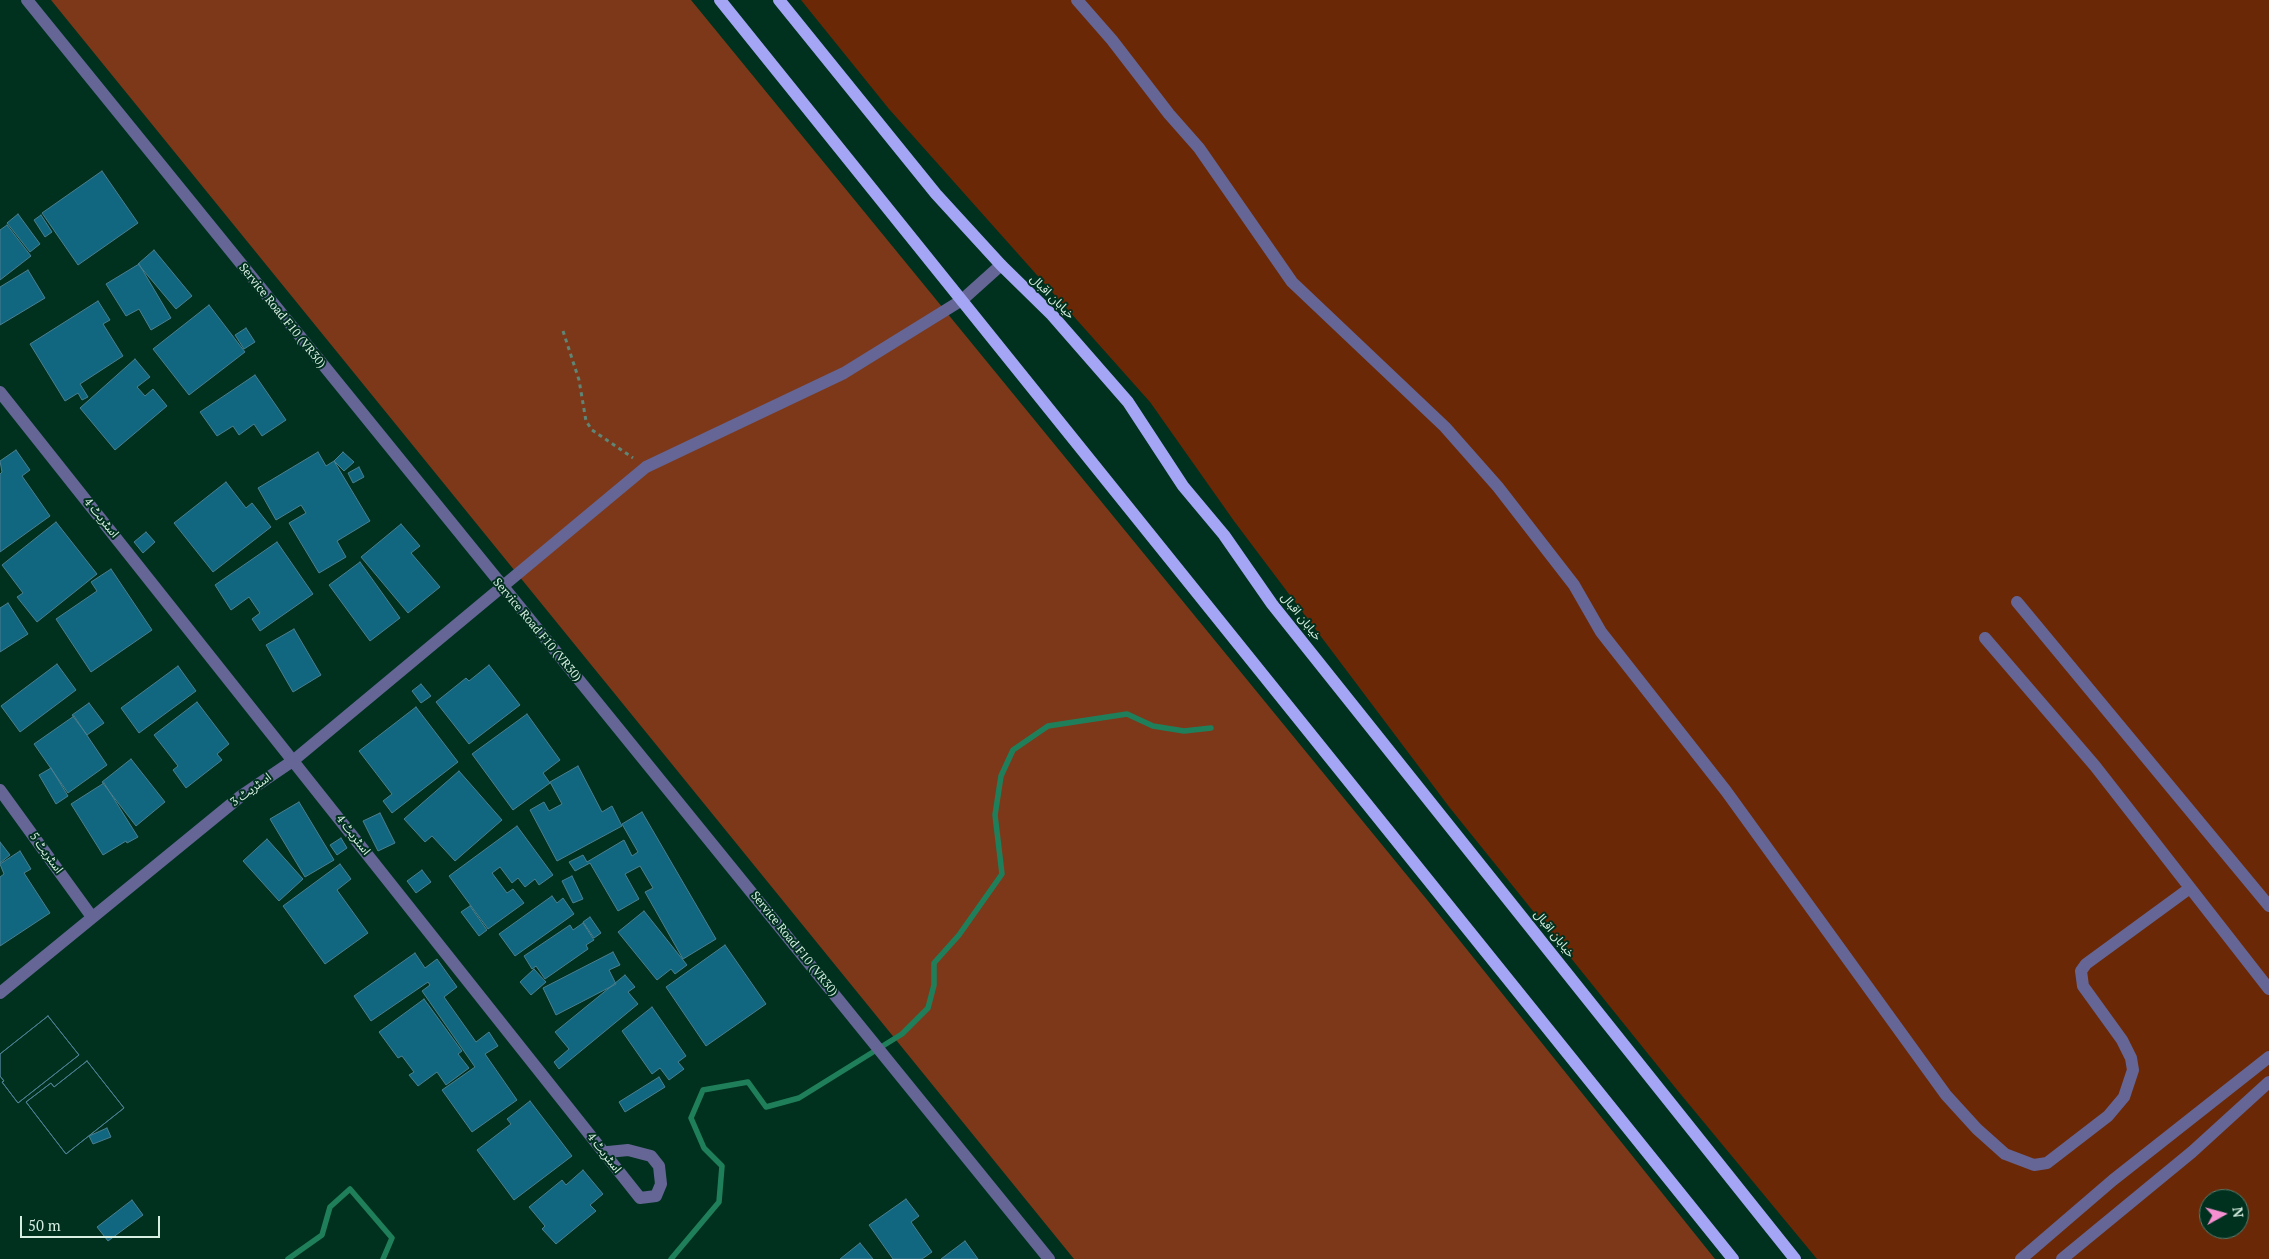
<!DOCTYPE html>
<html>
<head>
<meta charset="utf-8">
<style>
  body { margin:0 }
  #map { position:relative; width:2269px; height:1259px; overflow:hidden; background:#00311f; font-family:"PT Serif",serif }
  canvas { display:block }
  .north { position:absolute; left:2199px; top:1189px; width:50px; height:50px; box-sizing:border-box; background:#00311f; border:1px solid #567d6d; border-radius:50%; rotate:83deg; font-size:14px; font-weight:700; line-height:20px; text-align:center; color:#d7efe2 }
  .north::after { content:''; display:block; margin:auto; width:18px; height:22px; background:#f690d0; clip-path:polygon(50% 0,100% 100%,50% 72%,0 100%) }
  .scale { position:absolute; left:20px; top:1216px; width:140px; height:22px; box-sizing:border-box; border:2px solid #d7efe2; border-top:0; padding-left:6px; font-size:15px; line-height:18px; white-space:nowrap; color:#d7efe2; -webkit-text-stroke:4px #00311f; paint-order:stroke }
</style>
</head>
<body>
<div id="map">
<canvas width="2269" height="1259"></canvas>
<div class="north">N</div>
<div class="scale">50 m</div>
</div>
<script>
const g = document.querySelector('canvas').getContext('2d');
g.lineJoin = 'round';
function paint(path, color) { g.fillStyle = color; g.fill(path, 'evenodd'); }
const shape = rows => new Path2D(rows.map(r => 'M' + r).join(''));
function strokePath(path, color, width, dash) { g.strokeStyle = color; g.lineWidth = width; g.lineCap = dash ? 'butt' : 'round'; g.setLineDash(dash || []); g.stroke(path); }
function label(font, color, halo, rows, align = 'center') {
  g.font = font + ' "PT Serif","Noto Sans Arabic",serif'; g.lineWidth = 4; g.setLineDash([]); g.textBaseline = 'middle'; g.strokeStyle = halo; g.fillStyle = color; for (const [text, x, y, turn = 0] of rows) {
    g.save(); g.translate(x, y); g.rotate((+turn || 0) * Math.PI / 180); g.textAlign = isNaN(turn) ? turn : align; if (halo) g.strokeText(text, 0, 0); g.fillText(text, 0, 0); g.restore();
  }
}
paint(shape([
  [801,0,2269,0,2269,1259,1817,1259,1678,1091,1450,808,1234,521,1150,402,889,109],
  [2209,1199,2239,1199,2239,1229,2209,1229]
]), '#6a2807');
paint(shape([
  [51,0,691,0,1428,901,1715,1259,1074,1259]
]), '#7d381a');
strokePath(shape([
  [288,1259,322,1235,330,1207,350,1189,392,1238,383,1259],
  [671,1259,719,1202,722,1166,704,1148,691,1118,703,1090,748,1082,766,1107,799,1098,902,1034,928,1008,934,985,934,963,959,935,1002,874,995,815,1001,776,1013,750,1048,726,1127,714,1153,726,1184,731,1211,728]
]), '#207f5b', 5.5);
const building = shape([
  [102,171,138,223,78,265,42,213,102,171],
  [18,214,40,244,30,252,7,223,18,214],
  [41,215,52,232,45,237,34,220,41,215],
  [7,225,31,256,0,280,0,230,7,225],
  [154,250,192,296,176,309,138,264,154,250],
  [139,264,171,318,151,330,139,309,126,316,106,284,139,264],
  [28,270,45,298,0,325,0,287,28,270],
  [98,301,110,320,103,324,123,356,80,384,88,397,82,400,78,393,65,401,30,344,98,301],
  [209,305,245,352,189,395,153,349,209,305],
  [246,328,255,342,244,349,235,335,246,328],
  [135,359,150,377,137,387,145,396,153,389,167,406,115,450,80,408,135,359],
  [255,375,286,420,262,436,254,424,239,435,233,426,217,436,200,412,255,375],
  [16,450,30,470,22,476,50,516,0,552,0,474,2,472,0,461,16,450],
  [318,452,326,466,334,461,370,521,337,541,346,557,319,573,289,523,306,513,301,505,276,520,258,488,318,452],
  [343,452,354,462,344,471,334,461,343,452],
  [359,467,364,477,353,483,348,473,359,467],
  [226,482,246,508,252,503,271,527,213,572,174,523,226,482],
  [56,522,97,574,37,622,17,597,23,593,2,565,56,522],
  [401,524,420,546,411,553,440,587,408,613,361,557,401,524],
  [146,532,155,542,143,553,134,542,146,532],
  [277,542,313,594,260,631,252,619,260,613,249,597,231,610,215,585,277,542],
  [360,562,400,618,370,641,329,585,360,562],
  [111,569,152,630,91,672,56,619,97,591,91,582,111,569],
  [8,603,28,634,0,652,0,608,8,603],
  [294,629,321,675,293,692,266,645,294,629],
  [57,664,76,690,20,732,1,706,57,664],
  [489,665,520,705,469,744,436,702,466,678,469,681,489,665],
  [178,666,196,691,139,733,121,708,178,666],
  [421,684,431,696,421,703,412,691,421,684],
  [197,702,229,744,217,754,222,760,186,788,173,770,178,766,154,735,197,702],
  [89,703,104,723,87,735,72,715,89,703],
  [416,707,458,762,392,813,383,801,392,794,359,751,416,707],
  [527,714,560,760,543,773,550,783,513,810,472,754,527,714],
  [74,716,107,765,68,793,34,744,74,716],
  [131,759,165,802,136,826,102,782,131,759],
  [578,766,602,812,612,806,622,826,557,861,530,810,544,802,549,811,562,804,550,782,578,766],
  [51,768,68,796,56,804,39,775,51,768],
  [459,771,502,820,455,861,432,836,425,842,404,819,459,771],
  [104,783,138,837,127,843,126,841,103,855,71,804,104,783],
  [299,802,334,860,305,877,270,819,299,802],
  [642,812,716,939,683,959,645,892,653,888,640,866,625,874,639,899,618,911,590,863,575,871,569,862,583,855,587,862,624,840,632,856,638,852,622,824,642,812],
  [380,813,395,843,378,851,363,821,380,813],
  [517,826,553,875,539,885,535,879,525,887,518,878,512,883,500,867,492,873,507,893,513,889,524,903,488,929,449,876,517,826],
  [341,838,347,848,337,855,330,845,341,838],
  [267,839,303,879,279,901,243,861,267,839],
  [0,842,10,855,0,863,0,842],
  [20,851,31,869,24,873,50,913,0,946,0,877,4,874,0,864,20,851],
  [340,864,351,879,337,890,368,933,325,964,283,906,340,864],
  [422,870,431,882,416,893,407,881,422,870],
  [572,876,583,899,573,903,562,881,572,876],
  [552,896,557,903,563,898,574,914,515,956,499,934,552,896],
  [470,906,487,930,479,936,461,912,470,906],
  [644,911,687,965,675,974,671,969,657,980,618,932,644,911],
  [590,917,601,933,594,938,583,922,590,917],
  [583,923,594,940,586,945,588,949,545,979,536,966,532,969,524,956,570,925,573,930,583,923],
  [725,945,766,1004,706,1046,666,987,725,945],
  [613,952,620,965,609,970,616,984,556,1015,543,988,613,952],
  [415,953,425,968,437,959,457,987,444,997,476,1042,489,1032,498,1046,485,1054,517,1100,472,1132,442,1090,475,1067,422,991,430,985,428,982,371,1021,354,996,415,953],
  [534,969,546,982,531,995,520,982,534,969],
  [625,975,635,987,628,992,638,1004,559,1069,554,1062,569,1049,555,1032,625,975],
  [424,999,462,1051,458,1054,469,1068,446,1085,437,1072,418,1086,409,1075,414,1072,402,1056,398,1058,379,1032,424,999],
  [652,1007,686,1056,678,1062,684,1069,669,1080,660,1068,652,1074,622,1031,652,1007],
  [48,1016,79,1055,18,1103,2,1082,4,1081,0,1076,0,1054,48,1016],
  [48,1016,79,1055,18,1103,2,1082,4,1081,0,1076,0,1054,48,1016],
  [87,1061,124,1108,66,1154,26,1102,51,1083,54,1087,87,1061],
  [87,1061,124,1108,66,1154,26,1102,51,1083,54,1087,87,1061],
  [659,1077,665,1087,625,1112,619,1102,659,1077],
  [530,1101,572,1156,514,1200,477,1150,511,1124,507,1119,530,1101],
  [107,1128,111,1137,93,1144,89,1136,107,1128],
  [583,1170,603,1194,590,1205,596,1211,556,1244,542,1229,545,1226,529,1207,562,1180,566,1185,583,1170],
  [906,1199,919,1216,911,1222,932,1252,922,1259,893,1259,869,1225,906,1199],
  [132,1200,143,1215,108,1241,97,1227,132,1200],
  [965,1241,978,1259,941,1259,965,1241],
  [860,1243,873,1259,840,1259,860,1243]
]);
paint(building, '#10677f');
strokePath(building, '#4b7f91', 1);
strokePath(shape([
  [563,331,579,380,586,421,592,430,633,458]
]), '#5f8575', 3, [4, 4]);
strokePath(shape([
  [27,0,1049,1259],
  [1077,0,1112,40,1169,114,1199,148,1292,282,1445,427,1498,487,1574,585,1601,632,1726,791,1946,1095,1977,1129,2005,1154,2034,1165,2047,1163,2108,1116,2124,1097,2133,1070,2131,1058,2122,1040,2083,986,2081,971,2086,964,2190,888],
  [0,392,640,1198,656,1196,661,1184,659,1166,651,1156,628,1150,608,1152],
  [2017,602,2269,906],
  [1985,638,2095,766,2269,989],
  [0,790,92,917],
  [0,993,241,796,294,760,646,467,844,373,962,300,1001,265],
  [2021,1259,2113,1180,2269,1057],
  [2062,1259,2192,1152,2269,1082]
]), '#656695', 12);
strokePath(shape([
  [720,0,1733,1259],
  [779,0,936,194,1001,265,1052,315,1128,402,1183,486,1224,535,1272,604,1795,1259]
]), '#a4a5f4', 12);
label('12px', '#d7efe2', '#00311f', [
  ["خیابان اقبال",1052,297,45],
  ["Service Road F10 (VR30)",282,316,51],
  ["اسٹریٹ 4",101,518,51],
  ["خیابان اقبال",1301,617,51],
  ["Service Road F10 (VR30)",537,630,50],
  ["اسٹریٹ 3",251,790,-36],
  ["اسٹریٹ 4",353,835,52],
  ["اسٹریٹ 5",46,853,54],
  ["خیابان اقبال",1554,934,51],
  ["Service Road F10 (VR30)",794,944,51],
  ["اسٹریٹ 4",604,1153,52]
]);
</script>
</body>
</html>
